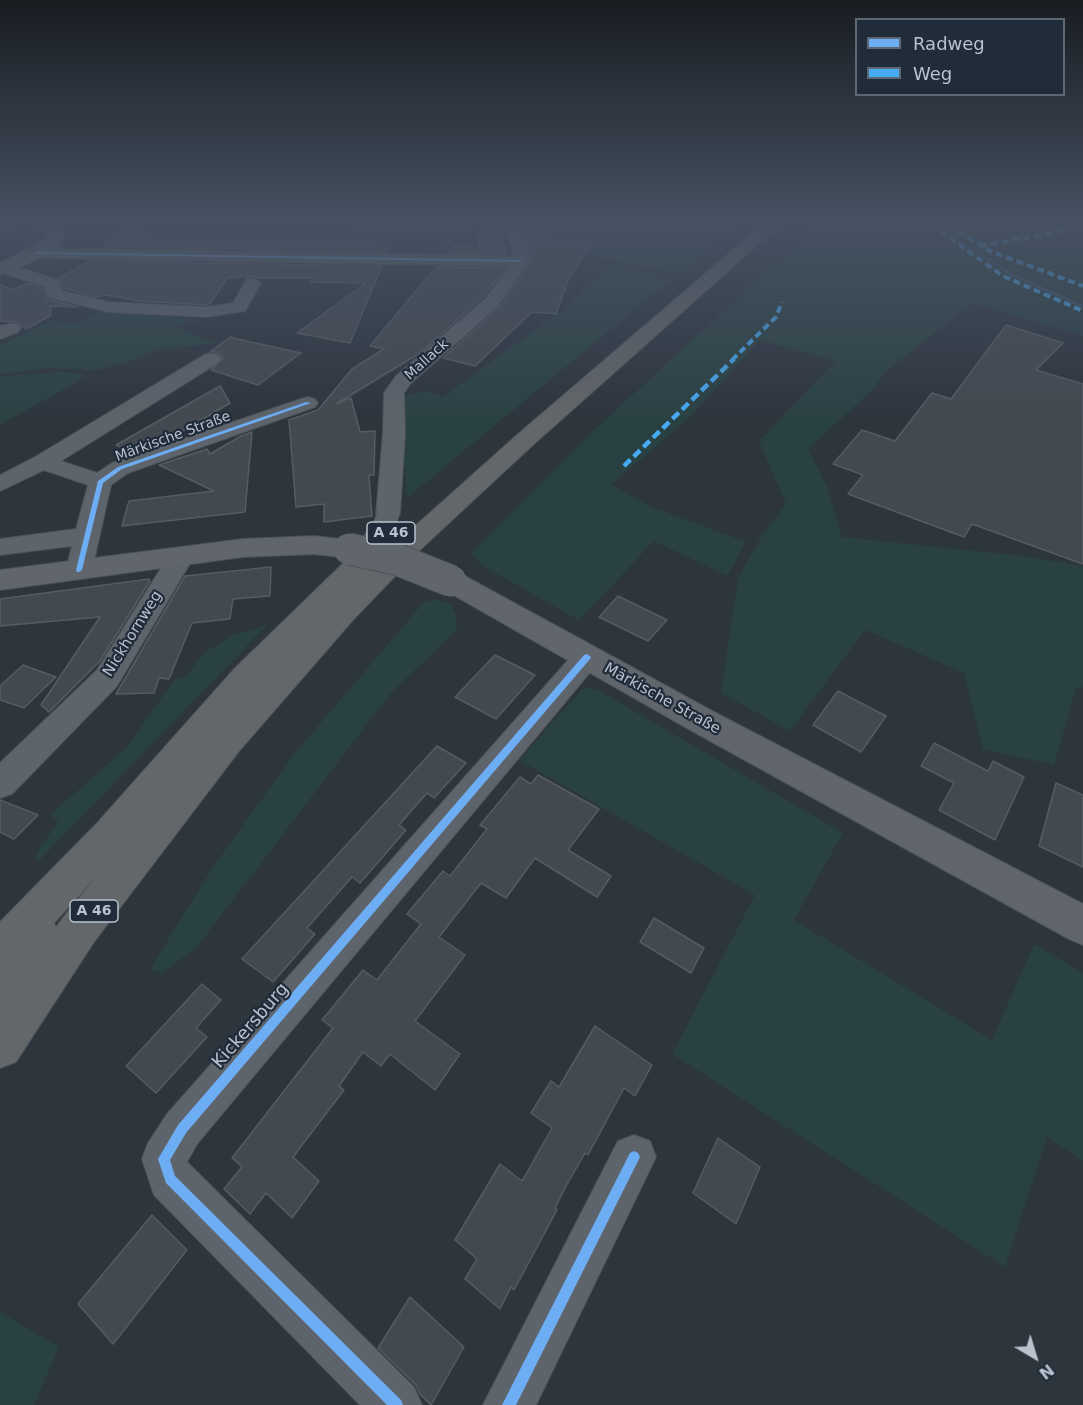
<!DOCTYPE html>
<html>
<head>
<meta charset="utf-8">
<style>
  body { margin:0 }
  #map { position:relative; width:1083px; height:1405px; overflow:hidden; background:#2d353d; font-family:"DejaVu Sans",sans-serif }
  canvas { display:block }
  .legend { position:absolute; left:855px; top:18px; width:210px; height:78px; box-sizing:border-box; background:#202c39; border:2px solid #5d6874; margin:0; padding:8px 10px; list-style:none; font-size:18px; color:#b9c2cd }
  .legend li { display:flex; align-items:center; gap:12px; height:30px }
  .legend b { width:30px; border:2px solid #5d6874 }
  .north { position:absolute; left:1005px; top:1327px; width:60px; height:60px; -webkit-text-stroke:4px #202c39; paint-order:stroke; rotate:142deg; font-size:16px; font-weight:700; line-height:24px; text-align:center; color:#b9c2cd }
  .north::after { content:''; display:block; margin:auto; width:21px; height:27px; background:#b9c2cd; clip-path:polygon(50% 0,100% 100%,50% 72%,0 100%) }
</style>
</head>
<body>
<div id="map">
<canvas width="1083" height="1405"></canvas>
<ul class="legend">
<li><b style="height:8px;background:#6dadf4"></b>Radweg</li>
<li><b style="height:8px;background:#46acf6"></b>Weg</li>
</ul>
<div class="north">N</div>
</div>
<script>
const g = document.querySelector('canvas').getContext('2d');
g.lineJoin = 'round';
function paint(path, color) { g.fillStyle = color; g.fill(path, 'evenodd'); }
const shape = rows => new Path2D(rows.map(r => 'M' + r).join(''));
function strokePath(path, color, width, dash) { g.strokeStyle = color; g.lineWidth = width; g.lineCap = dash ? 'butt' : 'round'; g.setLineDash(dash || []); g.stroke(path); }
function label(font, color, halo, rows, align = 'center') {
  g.font = font + ' "DejaVu Sans",sans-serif'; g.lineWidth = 4.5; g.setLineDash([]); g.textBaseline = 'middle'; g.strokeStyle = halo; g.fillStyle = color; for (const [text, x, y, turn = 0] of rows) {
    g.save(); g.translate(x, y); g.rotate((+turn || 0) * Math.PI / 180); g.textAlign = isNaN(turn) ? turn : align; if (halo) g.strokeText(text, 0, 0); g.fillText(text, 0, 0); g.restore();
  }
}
paint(shape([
  [353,225,472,225,447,246],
  [741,225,679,274,522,241,517,226],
  [818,225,1083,225,1083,336,972,303,883,374,875,388,808,449,827,487,842,537,1023,556,1083,566,1083,687,1076,689,1054,765,983,749,964,673,865,630,790,731,721,693,738,578,763,534,786,504,759,441,835,361,760,340,689,418,611,485,652,507,746,542,727,576,654,541,579,620,481,565,471,553,592,432],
  [609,263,672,279,407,498,401,428,403,396,427,391,443,397,565,308],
  [99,311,206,320,186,322,174,327,217,343,155,350,128,362,97,370,50,368,0,374,0,346,50,321,80,323],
  [57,372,84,374,80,380,0,425,0,377],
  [435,599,451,605,456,616,457,629,390,694,197,947,162,973,150,969,213,867,294,754,424,602],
  [267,625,38,862,36,854,58,821,50,815,127,747,176,677,184,678,205,652,234,635],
  [584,687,598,690,843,833,794,920,992,1040,1034,944,1083,973,1083,1161,1047,1137,1005,1267,672,1054,755,895,519,760],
  [0,1312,59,1347,34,1405,0,1405]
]), '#2a4143');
paint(shape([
  [941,229,943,229,1015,274,1083,305,1083,308,1011,276,941,231,941,229]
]), '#3c5168');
const building = shape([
  [124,227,152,235,151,237,338,238,337,241,392,243,388,252,104,247,124,227],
  [500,231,506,254,448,253,453,246,480,247,477,233,500,231],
  [529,235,591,243,568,280,556,314,532,312,475,366,443,358,499,308,531,262,530,245,527,237,529,235],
  [90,261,382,266,350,343,297,333,366,283,311,282,313,278,258,278,253,276,227,278,210,304,206,305,139,301,107,295,95,297,64,288,59,278,90,261],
  [436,267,505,268,483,297,420,353,336,404,351,398,360,432,375,431,374,475,369,475,372,516,324,522,324,504,296,507,289,420,318,410,352,369,384,349,370,346,436,267],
  [27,283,43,289,47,299,78,307,51,306,50,316,26,329,18,322,0,321,0,285,14,290,27,283],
  [1006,325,1063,343,1036,370,1083,384,1083,564,972,524,964,537,848,494,863,475,833,464,862,430,895,441,932,393,951,399,1006,325],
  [230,337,237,339,301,353,258,385,211,370,223,359,219,353,211,351,230,337],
  [220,386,230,403,159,445,134,453,116,445,220,386],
  [252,432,245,512,122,526,129,501,214,491,159,465,207,449,210,454,241,436,252,432],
  [271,567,270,596,233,599,230,619,192,623,169,679,159,678,154,693,116,694,185,576,271,567],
  [149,579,150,581,100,661,49,712,41,705,100,617,0,626,0,599,149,579],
  [618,596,667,620,648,641,599,617,618,596],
  [495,655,535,675,496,719,455,697,495,655],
  [23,665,56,677,24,708,0,700,0,686,23,665],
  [838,691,886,716,861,752,813,725,838,691],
  [934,743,988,771,993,761,1024,777,995,840,939,810,954,783,921,766,934,743],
  [437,746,466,763,434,798,427,793,399,825,406,830,360,883,352,877,307,928,315,934,273,982,242,959,437,746],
  [538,775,599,809,568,850,611,876,597,897,535,858,506,898,481,883,439,937,465,955,415,1021,460,1054,435,1090,390,1054,381,1066,363,1052,339,1086,344,1090,293,1157,319,1181,292,1218,266,1193,250,1214,224,1189,242,1167,232,1158,333,1028,322,1020,363,970,377,980,421,924,407,914,443,871,450,876,487,829,480,825,520,777,531,784,538,775],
  [1056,783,1083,795,1083,867,1039,846,1056,783],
  [0,800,38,815,14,839,0,832,0,800],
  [654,918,704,948,691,973,640,942,654,918],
  [202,984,221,1000,196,1028,207,1037,156,1093,126,1066,202,984],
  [595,1026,652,1065,635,1096,624,1088,588,1155,585,1153,565,1188,555,1208,557,1210,514,1290,511,1287,500,1309,465,1279,477,1259,455,1240,500,1164,522,1181,552,1128,531,1113,551,1081,559,1087,595,1026],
  [718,1138,760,1167,736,1224,693,1193,718,1138],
  [152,1215,187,1250,113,1344,78,1304,152,1215],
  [410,1297,464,1347,431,1405,420,1394,416,1385,378,1348,410,1297]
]);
paint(building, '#434950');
strokePath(building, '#565c64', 1.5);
const minor = shape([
  [505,225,550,225,551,227,543,232,523,233,528,245,529,261,497,307,410,384,404,393,405,433,400,514,397,519,388,521,379,519,376,514,383,433,384,393,396,376,485,299,509,266,37,258,29,253,37,248,513,256,512,245,505,225],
  [5,263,59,280,62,290,67,292,108,302,206,307,233,303,247,279,253,278,261,283,245,311,239,312,206,317,108,312,48,297,45,287,0,272,0,264,5,263],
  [12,323,18,324,21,328,18,332,0,339,0,326,12,323],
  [211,353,218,355,221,359,218,363,61,461,97,473,112,463,301,399,308,397,315,399,318,403,315,407,128,473,111,485,92,570,88,576,79,579,70,576,66,570,72,546,0,555,0,539,76,529,88,485,44,470,0,491,0,475,35,457,204,355,211,353],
  [182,547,191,549,195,555,117,686,12,794,0,798,0,763,97,670,173,549,182,547],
  [587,646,597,650,601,657,597,664,197,1144,187,1162,414,1387,422,1405,360,1405,154,1195,142,1159,148,1143,167,1114,577,650,587,646],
  [634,1135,650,1141,656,1157,536,1405,483,1405,618,1141,634,1135]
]);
const major = shape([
  [0,225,16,225,14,228,0,231,0,225],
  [36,225,55,225,63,229,65,233,60,246,43,257,0,275,0,263,46,239,48,235,36,225],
  [314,536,349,540,359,543,363,549,359,555,349,558,314,554,243,557,0,590,0,570,243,539,314,536],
  [451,571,461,574,716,713,1083,904,1083,945,1069,939,692,731,441,588,437,581,441,574,451,571]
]);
const highway = shape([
  [762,225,780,225,534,444,421,549,353,620,240,750,94,942,16,1062,0,1068,0,922,98,822,235,668,364,543,374,540,384,543,388,549,386,552,518,434,762,225],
  [96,877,66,914,56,927,54,923,96,877]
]);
strokePath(minor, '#4c5157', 2);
strokePath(major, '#4b5259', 2);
strokePath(highway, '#4a5158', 2);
paint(minor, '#5e646b');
paint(major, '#61666c');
paint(highway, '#63676a');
const minorBridgeFar1 = shape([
  [382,533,388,514]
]);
const minorBridge = shape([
  [372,552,383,531]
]);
const majorBridge = shape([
  [349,549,396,559,451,581]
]);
strokePath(minorBridgeFar1, '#4c5157', 23, []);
strokePath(minorBridge, '#4c5157', 30, []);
strokePath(majorBridge, '#4b5259', 33, []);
strokePath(minorBridgeFar1, '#5e646b', 22);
strokePath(minorBridge, '#5e646b', 28);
strokePath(majorBridge, '#61666c', 31);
strokePath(shape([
  [932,225,1003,276,1083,311],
  [949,225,990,251,1083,286],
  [980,246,1083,227],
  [732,360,776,317,782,302]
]), '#46acf6', 4, [7, 4]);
strokePath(shape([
  [624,466,734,359]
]), '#46acf6', 4.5, [9, 4.5]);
paint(shape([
  [37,252,521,260,523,261,521,262,36,254,35,253,37,252],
  [306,402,311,403,122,469,103,483,82,570,79,572,77,572,76,570,98,481,118,467,306,402],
  [587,654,591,657,590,659,186,1133,170,1160,175,1176,401,1400,403,1405,387,1405,166,1183,158,1159,178,1125,584,655,587,654],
  [634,1151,638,1153,640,1157,516,1405,502,1405,630,1153,634,1151]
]), '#6dadf4');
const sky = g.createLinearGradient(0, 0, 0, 422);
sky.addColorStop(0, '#191d22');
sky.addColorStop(0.53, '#465162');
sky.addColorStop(1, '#46516200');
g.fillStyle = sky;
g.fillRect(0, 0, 1083, 422);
label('14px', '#b9c2cd', '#202c39', [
  ["Mallack",427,360,-42],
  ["Märkische Straße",173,437,-20]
]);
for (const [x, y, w] of [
  [391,533,48],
  [94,911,48]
]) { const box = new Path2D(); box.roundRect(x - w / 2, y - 11, w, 22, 4.5); g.fillStyle = '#202c39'; g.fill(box); strokePath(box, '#b9c2cd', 1.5); }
label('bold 14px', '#b9c2cd', null, [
  ["A 46",391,533],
  ["A 46",94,911]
]);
label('15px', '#b9c2cd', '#202c39', [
  ["Nickhornweg",133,634,-58],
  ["Märkische Straße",662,699,29]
]);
label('18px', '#b9c2cd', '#202c39', [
  ["Kickersburg",251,1026,-49]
]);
</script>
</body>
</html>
